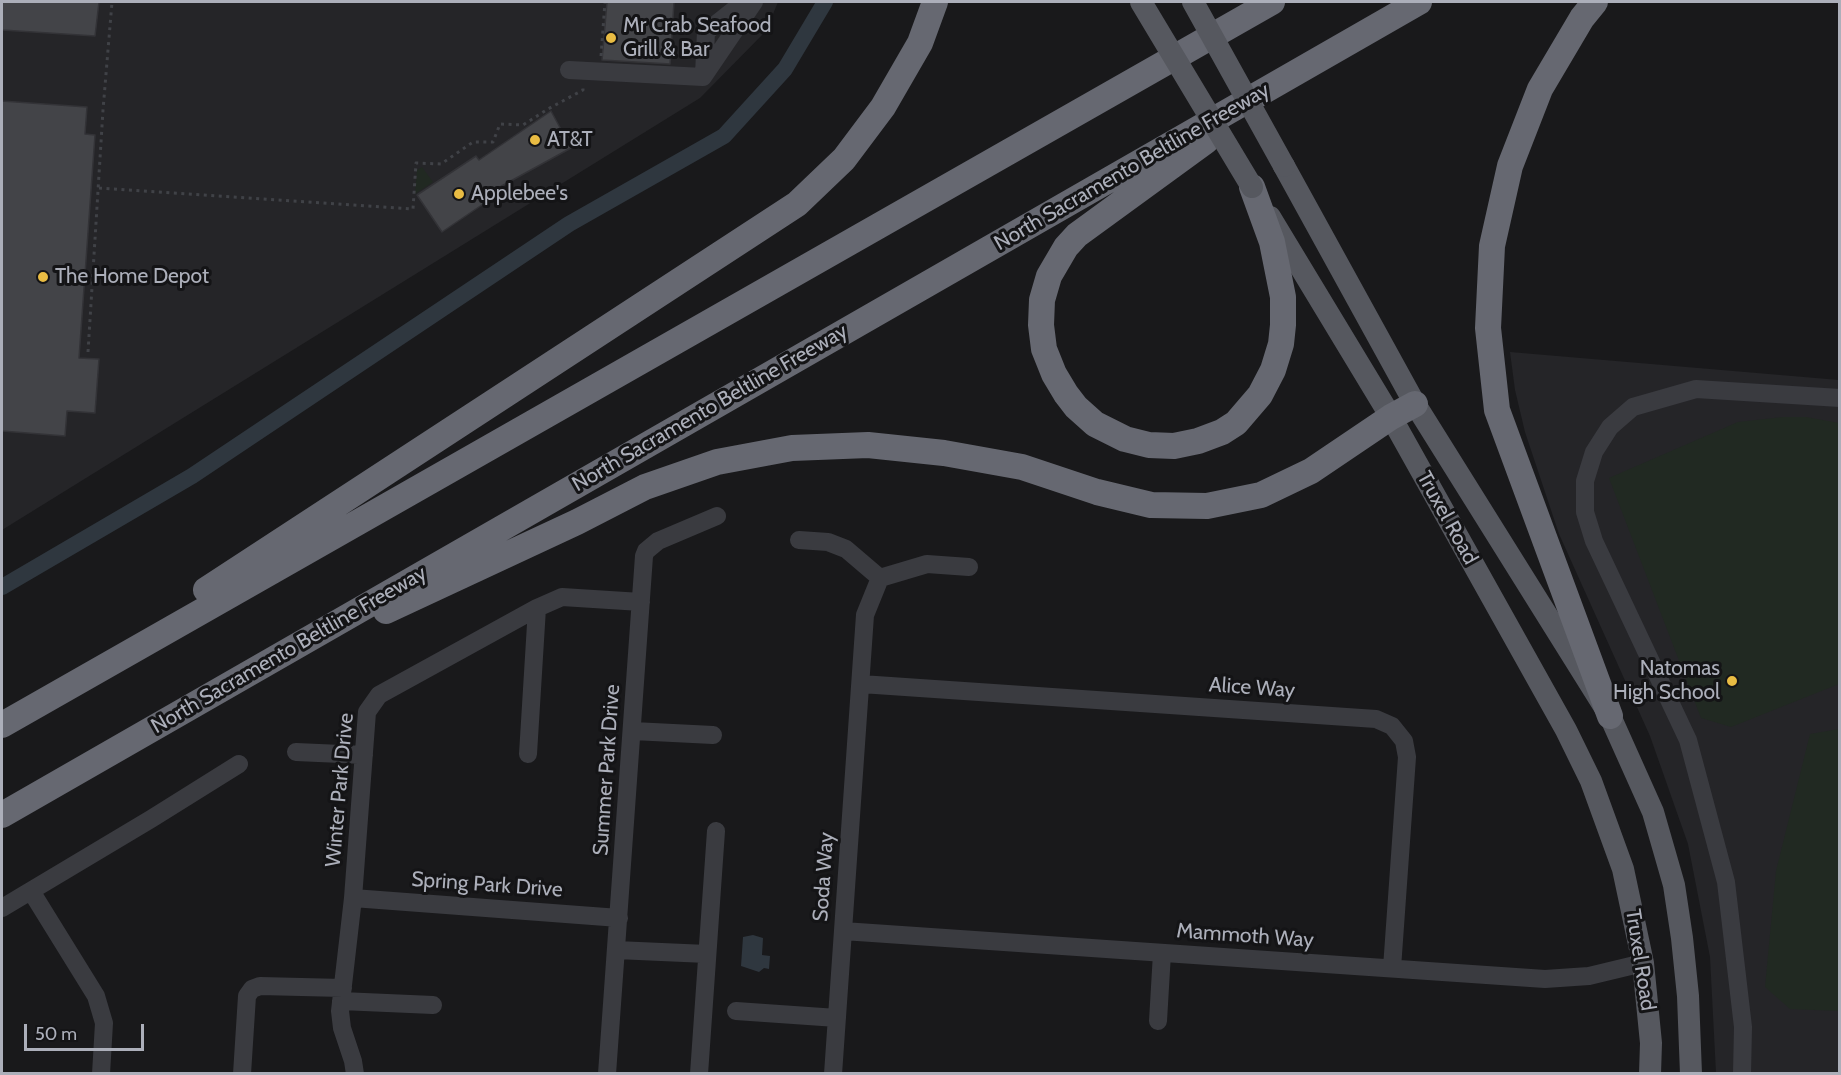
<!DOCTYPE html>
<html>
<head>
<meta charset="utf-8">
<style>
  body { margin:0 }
  #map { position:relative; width:1841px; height:1075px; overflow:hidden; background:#19191b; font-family:Cabin,sans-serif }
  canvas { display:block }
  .frame { position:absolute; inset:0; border:3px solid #acafba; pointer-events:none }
  .scale { position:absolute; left:24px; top:1024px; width:120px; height:27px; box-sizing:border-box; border:3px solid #acafba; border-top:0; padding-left:8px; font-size:18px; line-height:21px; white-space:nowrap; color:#acafba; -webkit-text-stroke:4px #141416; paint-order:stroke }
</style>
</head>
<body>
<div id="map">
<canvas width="1841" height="1075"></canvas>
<div class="frame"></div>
<div class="scale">50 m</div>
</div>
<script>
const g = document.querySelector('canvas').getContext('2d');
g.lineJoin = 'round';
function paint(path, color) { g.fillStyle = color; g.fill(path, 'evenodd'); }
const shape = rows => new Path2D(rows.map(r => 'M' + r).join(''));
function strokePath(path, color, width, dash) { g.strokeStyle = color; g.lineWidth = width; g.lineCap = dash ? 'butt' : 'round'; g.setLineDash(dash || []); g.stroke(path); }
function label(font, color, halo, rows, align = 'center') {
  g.font = font + ' Cabin,sans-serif'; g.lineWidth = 6; g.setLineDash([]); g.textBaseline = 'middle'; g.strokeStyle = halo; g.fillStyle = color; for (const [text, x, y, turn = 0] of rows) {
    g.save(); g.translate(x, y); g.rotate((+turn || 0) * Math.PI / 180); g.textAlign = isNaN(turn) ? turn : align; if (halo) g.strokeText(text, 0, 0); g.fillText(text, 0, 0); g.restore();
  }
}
paint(shape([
  [2,2,778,2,766,31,700,98,2,530],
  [1510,352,1839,380,1839,1073,1716,1073,1710,957,1688,844,1650,736,1559,534,1525,432,1515,390]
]), '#252528');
paint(shape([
  [422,167,433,182,415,194,417,170],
  [1783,417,1806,417,1839,423,1839,684,1731,727,1701,718,1609,478,1738,422],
  [1839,729,1839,1011,1790,1009,1765,987,1776,871,1810,734]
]), '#212922');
paint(shape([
  [753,935,763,938,762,955,770,956,769,969,764,968,759,972,741,966,743,937]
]), '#2f373f');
strokePath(shape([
  [2,587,192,476,569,224,724,136,785,69,825,2]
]), '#2f373f', 16);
const building = shape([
  [2,2,99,2,95,36,2,30,2,2],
  [607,2,674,2,670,64,602,60,607,2],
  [2,101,87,107,85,134,95,135,79,358,99,359,95,413,67,411,65,436,2,431,2,101],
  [551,111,571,148,498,188,501,192,442,232,417,195,476,156,479,160,551,111]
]);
paint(building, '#434448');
strokePath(building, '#333337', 1.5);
strokePath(shape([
  [601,56,605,2],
  [99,188,413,209,416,163,441,164,473,142,493,142,500,124,523,125,548,109,583,90,583,88],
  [88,352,103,110,112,2]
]), '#404247', 3, [3, 4.5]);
strokePath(shape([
  [569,70,703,77,754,2],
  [704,75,706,32,744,2],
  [799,540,828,542,846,549,880,578],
  [880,578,927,564,969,567],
  [537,608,562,597,641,602],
  [861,684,1376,719,1392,726,1404,741,1407,757,1392,968],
  [633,731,713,735],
  [296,752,364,755],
  [31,891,96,996,104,1023,101,1074],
  [353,898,619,918],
  [2,908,151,819,239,764],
  [843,931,1545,979,1589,976,1643,963],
  [616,950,707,954],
  [341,1001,433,1005],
  [736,1011,837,1018],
  [1158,1021,1162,953],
  [242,1074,247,996,252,989,260,986,343,988],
  [355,1074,353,1061,342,1028,340,1011,353,898,367,712,379,695,537,608,528,754],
  [607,1074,644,556,646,551,658,541,717,516],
  [699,1074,716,831],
  [833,1074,865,615,880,578],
  [1742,1074,1743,1027,1726,882,1688,740,1594,541,1585,512,1585,481,1594,452,1610,427,1633,407,1696,389,1840,398]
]), '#3a3b40', 18);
strokePath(shape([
  [1284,166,1415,404,1610,716,1653,812,1674,885,1682,938,1688,996,1691,1074],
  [1270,217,1391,417,1566,730,1591,781,1623,869,1643,963,1651,1043,1650,1074]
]), '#56585f', 22);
strokePath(shape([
  [1595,2,1582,18,1540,89,1510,166,1492,246,1488,328,1497,410,1610,716],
  [1206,141,1077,235,1066,247,1049,276,1042,300,1041,325,1044,349,1054,374,1066,394,1076,407,1095,424,1125,439,1149,445,1174,446,1198,441,1222,432,1236,423,1260,395,1273,370,1281,344,1283,325,1283,297,1272,242,1252,187],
  [206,590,797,204,844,159,883,107,920,43,935,2],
  [386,611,577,522,645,487,717,462,792,448,868,445,944,453,1022,467,1097,492,1151,505,1207,506,1261,495,1311,471,1391,417,1415,404],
  [2,725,1272,2],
  [2,815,1419,2]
]), '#666871', 26);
strokePath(shape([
  [1141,2,1252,187],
  [1193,2,1284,166]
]), '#56585f', 22);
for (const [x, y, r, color] of [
  [611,38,6,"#e9bc43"],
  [535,140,6,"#e9bc43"],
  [459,194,6,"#e9bc43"],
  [43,277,6,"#e9bc43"],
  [1732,681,6,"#e9bc43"]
]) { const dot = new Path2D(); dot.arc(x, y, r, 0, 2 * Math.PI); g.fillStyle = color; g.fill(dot); strokePath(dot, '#141416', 2); }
label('21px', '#acafba', '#141416', [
  ["Mr Crab Seafood",623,26],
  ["Grill & Bar",623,50],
  ["AT&T",547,140],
  ["Applebee's",471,194],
  ["The Home Depot",55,277],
  ["Natomas",1720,669,"right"],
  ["High School",1720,693,"right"]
], 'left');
label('21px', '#acafba', '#141416', [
  ["North Sacramento Beltline Freeway",1132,167,-30],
  ["North Sacramento Beltline Freeway",710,408,-30],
  ["Truxel Road",1447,518,61],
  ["North Sacramento Beltline Freeway",289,650,-30],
  ["Alice Way",1252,688,4],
  ["Summer Park Drive",607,770,-86],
  ["Winter Park Drive",340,790,-85],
  ["Soda Way",824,877,-86],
  ["Spring Park Drive",487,885,4],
  ["Mammoth Way",1245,936,4],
  ["Truxel Road",1640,960,81]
]);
</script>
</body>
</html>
